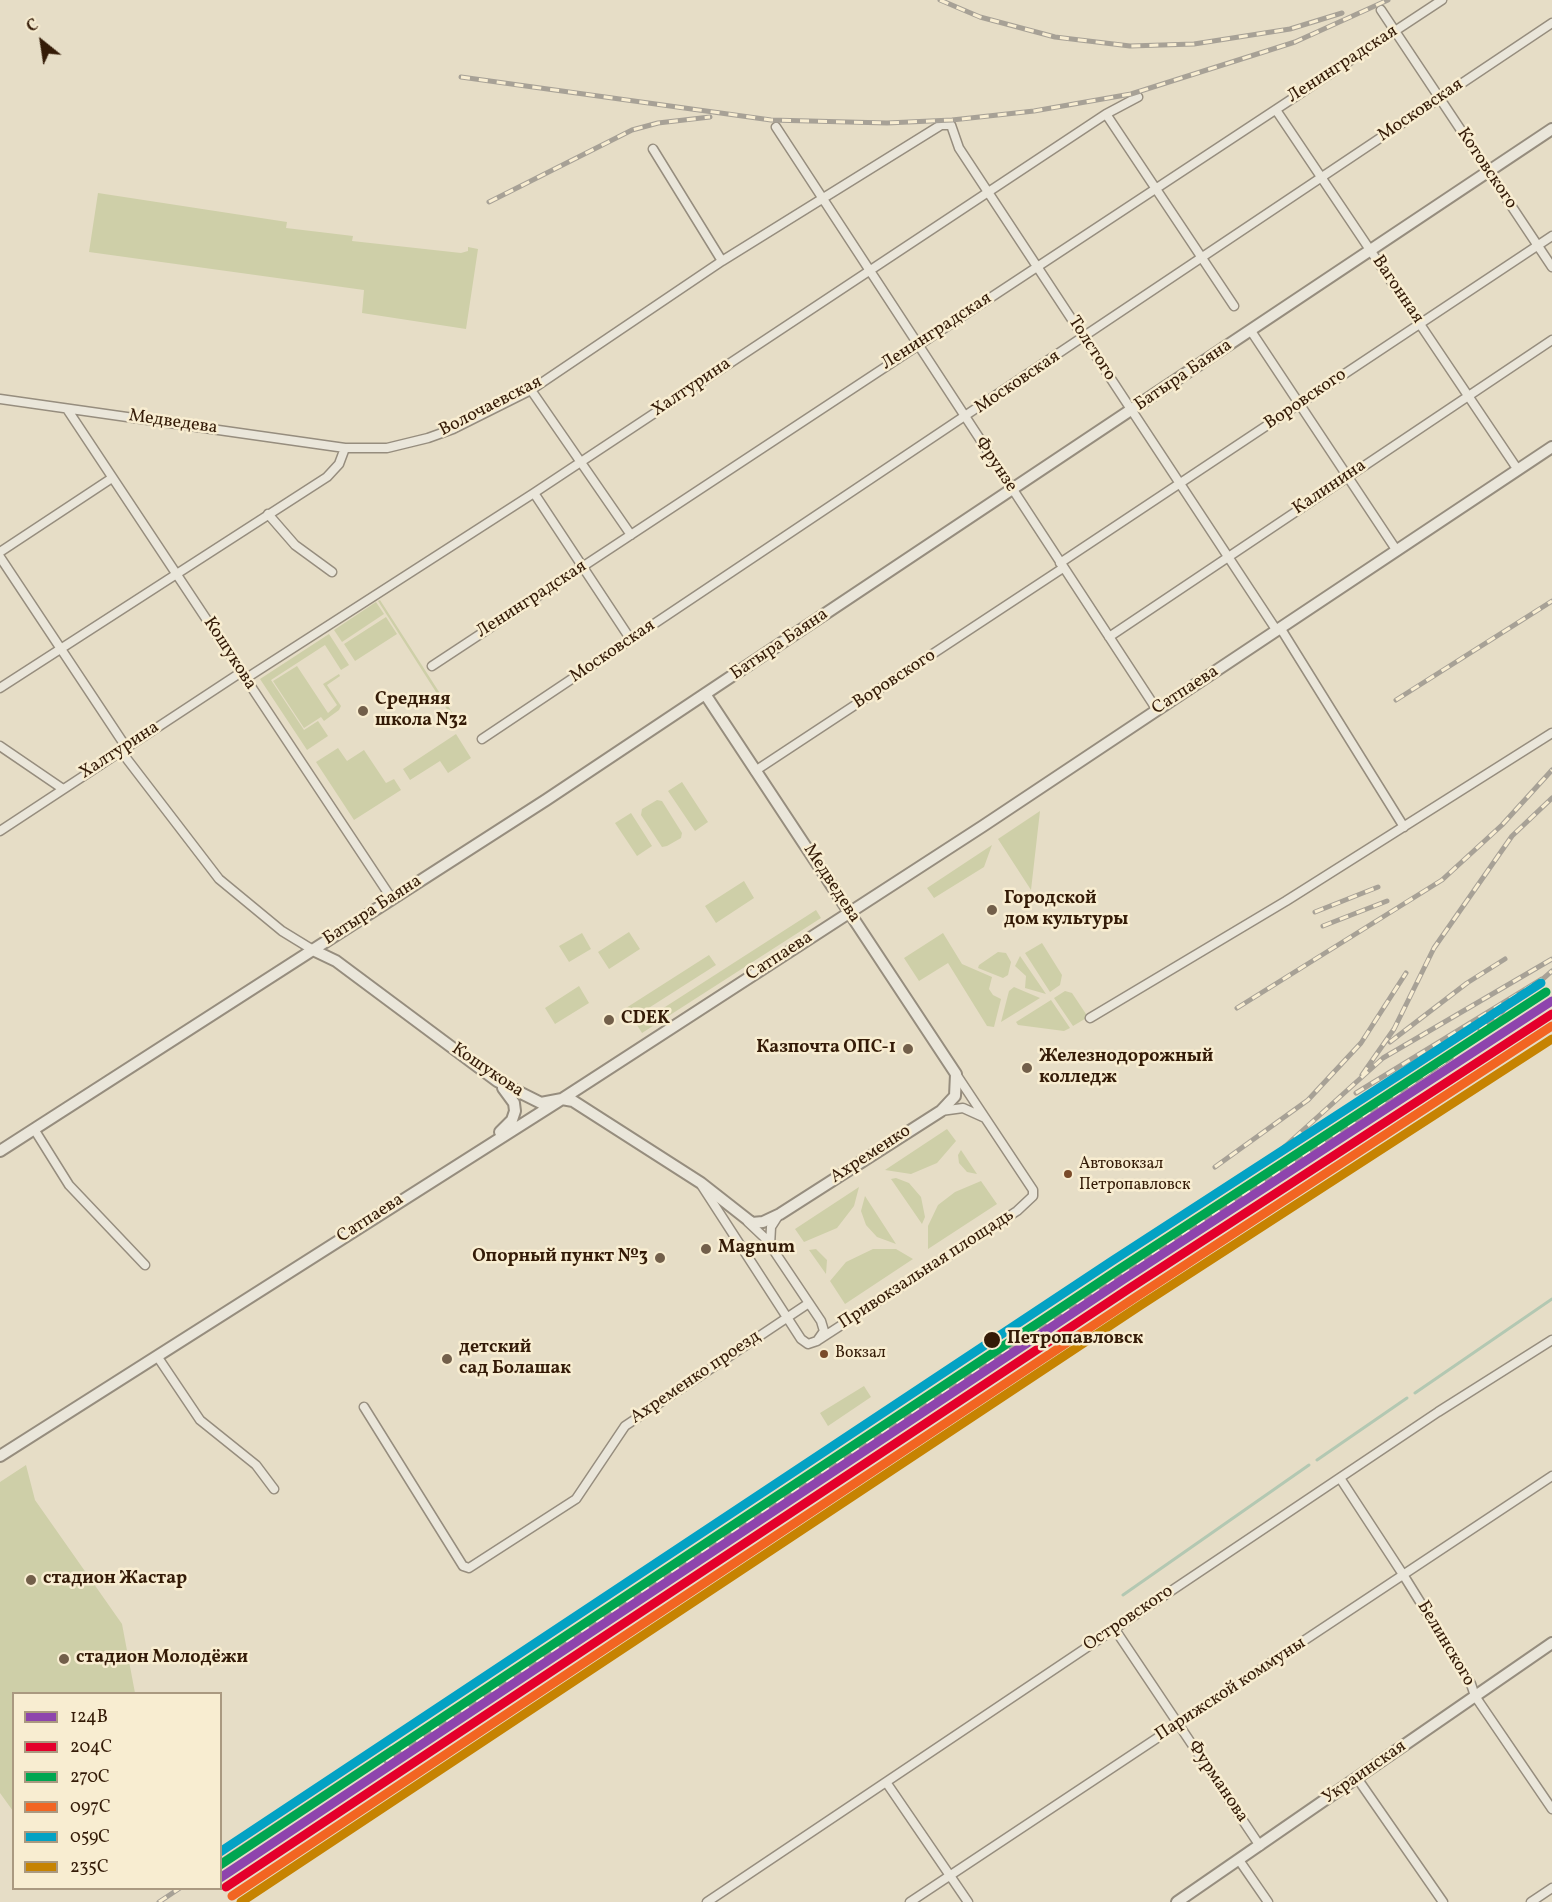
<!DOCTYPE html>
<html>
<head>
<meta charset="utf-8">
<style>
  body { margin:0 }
  #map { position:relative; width:1552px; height:1902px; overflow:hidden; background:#e6ddc6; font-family:Vollkorn,serif }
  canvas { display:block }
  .legend { position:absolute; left:12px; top:1692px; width:210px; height:198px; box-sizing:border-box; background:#f8edd1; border:2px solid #aa9980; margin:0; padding:8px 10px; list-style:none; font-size:18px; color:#341b07 }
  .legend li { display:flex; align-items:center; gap:12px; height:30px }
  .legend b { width:30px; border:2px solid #aa9980 }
  .north { position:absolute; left:12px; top:12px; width:60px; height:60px; -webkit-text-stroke:4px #f8edd1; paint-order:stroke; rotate:330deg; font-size:16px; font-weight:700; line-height:24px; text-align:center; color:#341b07 }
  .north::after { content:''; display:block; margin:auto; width:21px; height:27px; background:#341b07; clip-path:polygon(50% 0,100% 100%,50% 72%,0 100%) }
</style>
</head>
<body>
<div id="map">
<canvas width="1552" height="1902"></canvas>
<ul class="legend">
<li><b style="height:8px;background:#8e44ad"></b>124В</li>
<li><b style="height:8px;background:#e4002b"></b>204С</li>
<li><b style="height:8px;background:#00a651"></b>270С</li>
<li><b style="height:8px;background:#f26522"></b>097С</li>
<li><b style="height:8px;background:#03a2c4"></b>059С</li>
<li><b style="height:8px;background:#c68302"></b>235С</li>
</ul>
<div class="north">С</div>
</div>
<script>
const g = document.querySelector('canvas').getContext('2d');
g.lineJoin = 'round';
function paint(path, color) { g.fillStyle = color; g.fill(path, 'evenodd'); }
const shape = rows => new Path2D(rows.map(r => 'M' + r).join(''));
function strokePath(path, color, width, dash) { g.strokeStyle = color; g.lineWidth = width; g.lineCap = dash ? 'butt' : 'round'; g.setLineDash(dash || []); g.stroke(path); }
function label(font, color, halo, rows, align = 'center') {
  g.font = font + ' Vollkorn,serif'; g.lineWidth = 5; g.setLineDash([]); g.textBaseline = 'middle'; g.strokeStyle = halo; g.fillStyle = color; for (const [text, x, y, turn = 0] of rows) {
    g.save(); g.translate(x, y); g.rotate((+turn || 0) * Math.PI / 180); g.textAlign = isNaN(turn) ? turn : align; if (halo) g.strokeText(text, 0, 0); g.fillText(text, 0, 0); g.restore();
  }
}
paint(shape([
  [98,193,287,222,286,228,353,236,352,241,461,253,468,251,468,247,478,249,466,329,362,313,364,290,89,252],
  [380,600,459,723,457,725,378,601],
  [376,602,384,614,342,642,334,630],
  [386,617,397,634,355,661,344,644],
  [329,634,349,665,341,670,325,645,271,680,304,730,318,721,328,736,307,750,260,679],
  [297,666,328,713,337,705,323,684,339,674,340,676,327,685,341,706,339,710,324,721,321,717,304,728,273,681],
  [456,734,471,758,448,773,440,761,410,780,403,769],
  [338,748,347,761,364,750,386,783,394,779,401,790,354,820,316,762],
  [682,782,708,822,695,831,668,791],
  [657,800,662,801,682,833,681,838,667,846,662,847,641,815,642,809],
  [1040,811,1031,890,998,839],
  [631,813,652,846,637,856,615,823],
  [992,845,984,867,934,898,927,888],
  [744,881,754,898,716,923,705,906],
  [816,910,821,918,642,1033,637,1025],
  [629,932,640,949,609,969,598,952],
  [582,933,591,949,569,962,559,946],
  [943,933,962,964,992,977,989,989,993,995,1001,999,994,1027,987,1026,948,963,919,981,904,958],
  [1042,943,1062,975,1060,985,1050,992,1025,953],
  [998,952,1006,953,1011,962,1008,975,1003,978,978,968,979,965],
  [709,955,716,965,633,1018,626,1008],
  [1020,956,1046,994,1025,988,1026,976,1015,966],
  [579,986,589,1003,555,1024,545,1008],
  [1014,987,1040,998,1001,1022,1009,991],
  [1065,991,1072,993,1088,1017,1073,1026,1054,998],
  [1051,1000,1070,1028,1064,1031,1018,1025,1016,1022],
  [947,1129,956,1141,937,1163,911,1174,885,1170],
  [961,1150,977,1174,967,1172,959,1163,958,1155],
  [896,1178,909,1183,921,1197,925,1217,922,1224,891,1179],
  [981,1181,997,1204,928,1249,928,1226,938,1205,955,1192],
  [859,1187,854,1206,837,1228,804,1242,795,1229],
  [865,1196,896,1244,877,1237,866,1225,861,1211],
  [816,1249,827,1260,826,1274,809,1250],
  [873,1249,896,1249,913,1259,845,1304,830,1281,846,1262],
  [864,1386,871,1397,828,1426,820,1413],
  [26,1465,35,1500,122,1624,135,1693,14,1694,13,1811,0,1793,0,1482]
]), '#cecfa8');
strokePath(shape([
  [1415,1393,1552,1299],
  [1317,1460,1407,1398],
  [1123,1595,1309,1465]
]), '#b3c8b2', 3);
const minor = shape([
  [1381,10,1552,267],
  [1276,110,1518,470],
  [1106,114,1234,306],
  [776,127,1157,710],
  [653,149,722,261],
  [1251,331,1397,551],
  [531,390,631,535],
  [0,399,345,448],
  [67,409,392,899],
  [534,493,631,640],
  [268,514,295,545,332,572],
  [0,552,112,478],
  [0,557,126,747],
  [1060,563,1552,236],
  [1281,629,1404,827],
  [1109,637,1552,340],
  [432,666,1442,0],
  [245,679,534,493,1106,114,1138,97],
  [0,688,327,477,339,464,345,448,387,448,428,438,453,429,531,390,722,261,941,125,951,125,959,148,1277,631],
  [482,739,1552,23],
  [0,746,63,789],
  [120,750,219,879,282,931,313,950],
  [755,771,1063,568],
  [0,831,240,673],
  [1090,1018,1286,901,1552,733],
  [941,1111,963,1108,983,1117],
  [34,1129,69,1185,145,1265],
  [702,1186,801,1339,808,1344,817,1341,824,1331,821,1321,766,1239,748,1222],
  [770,1246,771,1227,778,1216],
  [817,1341,1017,1211,1033,1196,1033,1190,956,1074],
  [157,1356,200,1420,256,1465,274,1489],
  [364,1407,463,1566,469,1568,576,1499,625,1426,809,1303],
  [1340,1478,1404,1576,1471,1684,1475,1696,1552,1809],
  [1114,1628,1260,1846],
  [1357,1778,1443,1902],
  [886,1782,968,1902],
  [1239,1860,1268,1902],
  [707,1902,1438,1412,1552,1340],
  [910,1902,1552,1476],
  [1531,1902,1552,1888]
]);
const tertiary = shape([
  [313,950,336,961,497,1081,541,1103,562,1099,573,1101,701,1183,752,1223,763,1222,780,1214,941,1111,955,1096,956,1074,705,694],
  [500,1132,512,1120,515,1111,514,1103,503,1088],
  [0,1151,546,800,1552,129],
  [0,1456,562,1099,983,826,1552,447],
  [1177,1902,1552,1643]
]);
strokePath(minor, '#968d7e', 11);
strokePath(tertiary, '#968d7e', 14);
strokePath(minor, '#eae6da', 8);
strokePath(tertiary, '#eae6da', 10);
const rail = shape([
  [940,0,980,17,1055,37,1130,46,1194,44,1290,29,1342,13],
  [461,77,771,120,887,123,952,120,1034,111,1131,94,1295,42,1388,0],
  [489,202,632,130,658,123,710,117],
  [1396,700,1552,601],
  [1315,912,1378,887],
  [1323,926,1387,901],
  [1536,985,1552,971],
  [1237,1008,1442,880,1502,825,1552,770],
  [1480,1030,1503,1011],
  [1390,1042,1467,983,1505,959],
  [1362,1075,1394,1029,1434,948,1512,836,1552,798],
  [1356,1093,1542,979],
  [1281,1150,1383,1058,1552,959],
  [1215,1167,1308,1100,1361,1043,1406,973],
  [386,1761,1451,1058],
  [220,1862,391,1749],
  [159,1902,180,1888]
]);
strokePath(rail, '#a7a196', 5);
strokePath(rail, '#f8edd1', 3, [9]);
strokePath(shape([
  [220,1878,1124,1279,1552,1001]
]), '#8e44ad', 9);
strokePath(shape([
  [226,1887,1130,1288,1552,1014]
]), '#e4002b', 9);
strokePath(shape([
  [220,1865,1118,1270,1546,992]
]), '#00a651', 9);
strokePath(shape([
  [232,1896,1136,1297,1552,1026]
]), '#f26522', 9);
strokePath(shape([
  [220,1852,1112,1261,1541,983]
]), '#03a2c4', 9);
strokePath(shape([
  [241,1902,1141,1305,1552,1039]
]), '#c68302', 9);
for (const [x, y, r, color] of [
  [363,711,6,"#725f4a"],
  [992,910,6,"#725f4a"],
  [609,1020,6,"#725f4a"],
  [908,1049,6,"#725f4a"],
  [1027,1068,6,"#725f4a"],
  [1068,1174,5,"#7a4b2a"],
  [706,1249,6,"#725f4a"],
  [660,1258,6,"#725f4a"],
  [992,1340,9,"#341b07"],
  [824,1354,5,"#7a4b2a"],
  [447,1359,6,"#725f4a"],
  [31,1580,6,"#725f4a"],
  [64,1659,6,"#725f4a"]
]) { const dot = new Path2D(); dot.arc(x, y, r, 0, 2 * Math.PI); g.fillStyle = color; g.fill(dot); strokePath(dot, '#f8edd1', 2); }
label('16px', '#341b07', '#f8edd1', [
  ["Автовокзал",1079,1165],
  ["Петропавловск",1079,1186],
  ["Вокзал",835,1354]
], 'left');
label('18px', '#341b07', '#f8edd1', [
  ["Ленинградская",1343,65,-33],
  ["Московская",1421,111,-34],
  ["Котовского",1486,169,56],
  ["Вагонная",1397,290,56],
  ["Ленинградская",937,332,-33],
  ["Толстого",1091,349,57],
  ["Батыра Баяна",1184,376,-34],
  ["Московская",1018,383,-34],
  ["Халтурина",692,388,-34],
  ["Воровского",1306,400,-34],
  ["Волочаевская",491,407,-27],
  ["Медведева",173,423,8],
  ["Фрунзе",995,465,56],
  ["Калинина",1330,488,-34],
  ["Ленинградская",532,600,-33],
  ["Батыра Баяна",780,645,-34],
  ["Московская",613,652,-34],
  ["Кошукова",229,654,57],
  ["Воровского",895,680,-33],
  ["Сатпаева",1186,691,-33],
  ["Халтурина",120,751,-33],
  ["Медведева",831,884,57],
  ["Батыра Баяна",373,911,-33],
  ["Сатпаева",780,957,-33],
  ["Кошукова",487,1071,34],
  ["Ахременко",871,1155,-33],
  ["Сатпаева",371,1219,-33],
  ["Привокзальная площадь",927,1270,-33],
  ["Ахременко проезд",696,1378,-34],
  ["Островского",1129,1619,-34],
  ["Белинского",1445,1644,59],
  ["Парижской коммуны",1231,1690,-33],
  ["Украинская",1365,1773,-35],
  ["Фурманова",1217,1782,56]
]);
label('bold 18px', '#341b07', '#f8edd1', [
  ["Средняя",375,701],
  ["школа N32",375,722],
  ["Городской",1004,900],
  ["дом культуры",1004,921],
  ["CDEK",621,1020],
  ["Казпочта ОПС-1",896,1049,"right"],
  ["Железнодорожный",1039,1058],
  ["колледж",1039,1079],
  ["Magnum",718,1249],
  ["Опорный пункт №3",648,1258,"right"],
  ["детский",459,1349],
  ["сад Болашак",459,1370],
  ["стадион Жастар",43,1580],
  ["стадион Молодёжи",76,1659]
], 'left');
label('bold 18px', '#341b07', '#f8edd1', [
  ["Петропавловск",1007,1340]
], 'left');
</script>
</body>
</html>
